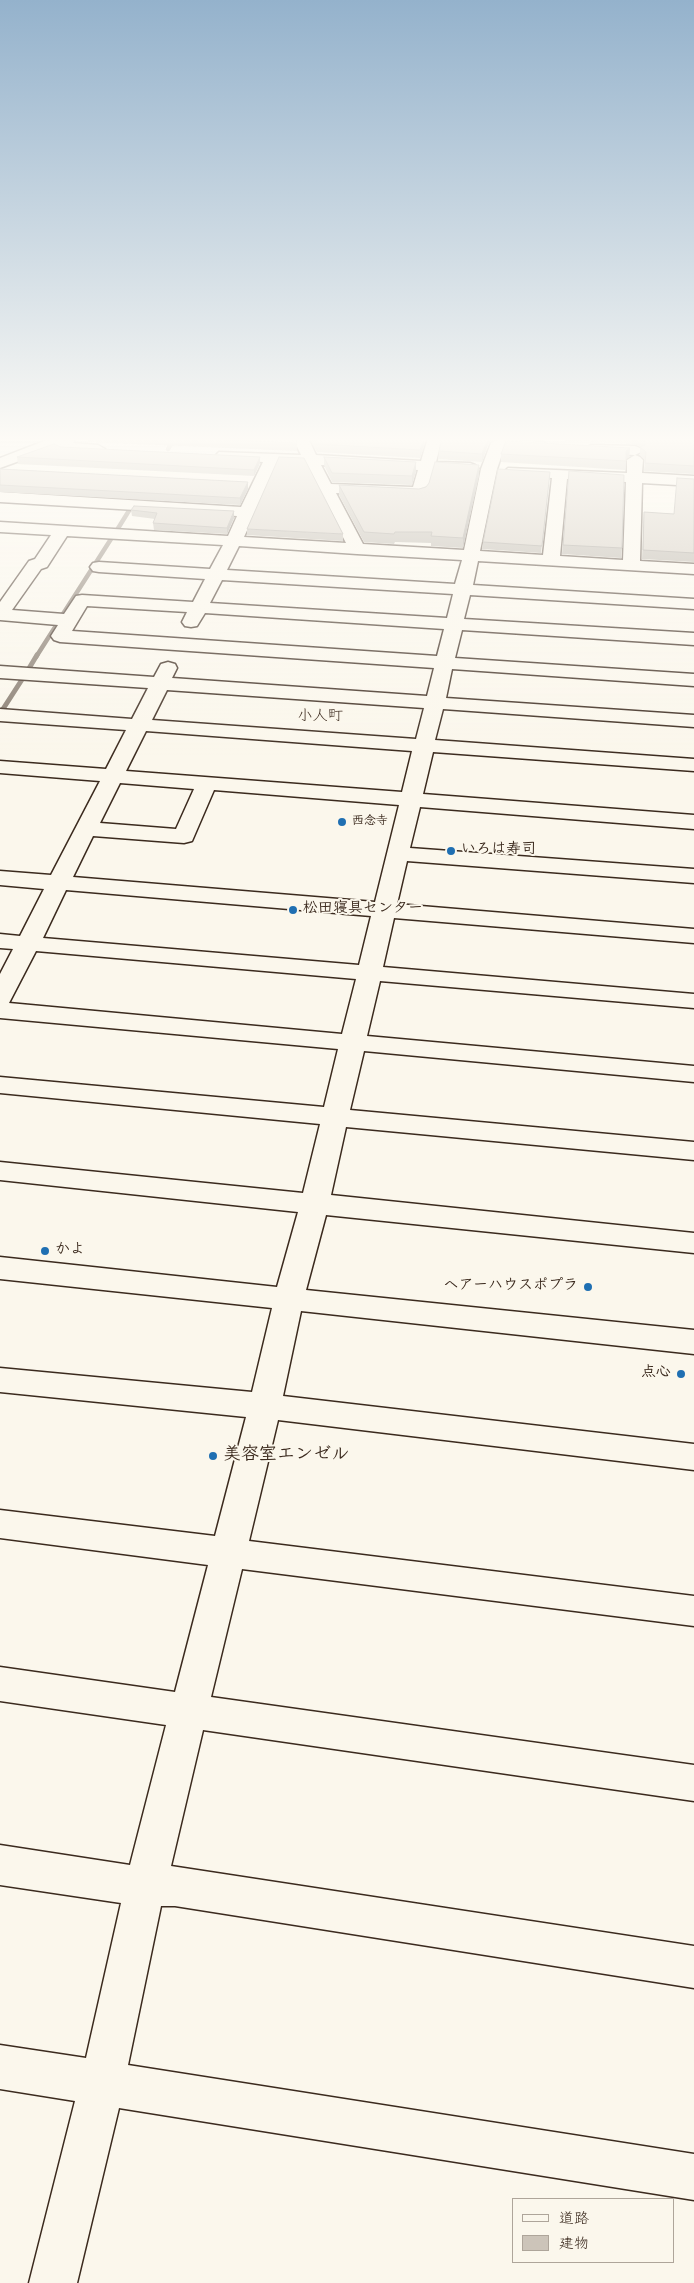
<!DOCTYPE html>
<html>
<head>
<meta charset="utf-8">
<style>
  body { margin:0 }
  #map { position:relative; width:694px; height:2283px; overflow:hidden; background:#fbf7ec; font-family:"Gochi Hand","Klee One",sans-serif }
  canvas { display:block }
  .legend { position:absolute; left:512px; top:2198px; width:162px; height:65px; box-sizing:border-box; background:#fbf7ec; border:1px solid #aea59a; margin:0; padding:6px 9px; list-style:none; font-size:15px; color:#3b2a1e }
  .legend li { display:flex; align-items:center; gap:10px; height:25px }
  .legend b { width:25px; border:1px solid #aea59a }
</style>
</head>
<body>
<div id="map">
<canvas width="694" height="2283"></canvas>
<ul class="legend">
<li><b style="height:6px;background:#fbf7ec"></b>道路</li>
<li><b style="height:14px;background:#ccc4b9"></b>建物</li>
</ul>
</div>
<script>
const g = document.querySelector('canvas').getContext('2d');
g.lineJoin = 'round';
const shape = rows => new Path2D(rows.map(r => 'M' + r).join(''));
function strokePath(path, color, width, dash) { g.strokeStyle = color; g.lineWidth = width; g.lineCap = dash ? 'butt' : 'round'; g.setLineDash(dash || []); g.stroke(path); }
function paint(path, color) { g.fillStyle = color; g.fill(path, 'evenodd'); }
function label(font, color, halo, rows, align = 'center') {
  g.font = font + ' "Gochi Hand","Klee One",sans-serif'; g.lineWidth = 4; g.setLineDash([]); g.textBaseline = 'middle'; g.strokeStyle = halo; g.fillStyle = color; for (const [text, x, y, turn = 0] of rows) {
    g.save(); g.translate(x, y); g.rotate((+turn || 0) * Math.PI / 180); g.textAlign = isNaN(turn) ? turn : align; if (halo) g.strokeText(text, 0, 0); g.fillText(text, 0, 0); g.restore();
  }
}
strokePath(shape([
  [168,449,175,438],
  [117,530,130,509],
  [63,614,111,539],
  [36,657,57,624]
]), '#85796d', 4.5);
strokePath(shape([
  [28,670,37,655],
  [3,709,23,678]
]), '#85796d', 5);
const minor = shape([
  [52,438,76,438,73,443,98,445,105,449,98,453,62,451,55,448,0,468,0,458,52,438],
  [293,438,308,438,316,455,421,461,428,438,442,438,436,462,470,463,475,465,478,468,475,471,470,473,433,471,427,492,425,495,419,497,336,493,363,544,464,550,481,469,491,443,498,439,543,442,550,446,543,450,504,448,497,469,480,551,543,555,552,478,513,476,508,474,505,471,508,468,627,473,627,460,635,455,591,453,584,449,591,445,635,446,640,448,643,451,635,455,640,457,643,460,642,473,694,476,694,486,642,483,640,561,694,564,694,574,478,561,473,585,694,599,694,609,470,595,464,619,694,633,694,645,462,630,455,658,694,674,694,686,452,669,446,698,694,715,694,727,443,709,435,740,694,759,694,771,433,752,423,794,694,815,694,829,420,807,410,848,694,869,694,883,407,861,397,904,694,929,694,943,394,918,383,967,694,994,694,1008,380,981,367,1036,694,1066,694,1082,364,1051,350,1110,694,1142,694,1160,346,1127,331,1195,694,1233,694,1253,326,1215,306,1290,694,1330,694,1354,301,1311,283,1396,694,1444,694,1470,278,1420,249,1541,694,1596,694,1626,242,1569,211,1697,694,1765,694,1801,203,1730,171,1866,694,1946,694,1988,175,1906,161,1906,128,2065,694,2154,694,2200,119,2108,77,2283,29,2283,75,2101,0,2089,0,2045,86,2058,121,1903,0,1885,0,1845,130,1865,166,1725,0,1701,0,1667,175,1692,208,1565,0,1538,0,1510,215,1536,246,1417,0,1392,0,1368,252,1392,272,1308,0,1279,0,1257,277,1287,298,1212,0,1180,0,1162,303,1193,320,1124,0,1093,0,1077,324,1107,338,1049,0,1018,0,974,13,949,0,948,0,934,20,936,44,889,0,885,0,871,51,875,100,781,0,773,0,761,106,769,126,730,0,721,0,709,132,719,148,688,0,678,0,666,154,677,161,664,168,662,175,664,177,668,172,678,427,696,434,668,60,642,54,640,51,636,58,625,0,620,0,602,29,561,35,559,51,535,0,532,0,522,228,536,237,516,0,502,0,492,241,507,263,462,224,460,219,458,216,455,219,452,301,455,293,438],
  [278,462,306,464,346,543,244,537,278,462],
  [321,465,418,470,413,487,331,484,321,465],
  [567,479,626,482,623,560,560,556,567,479],
  [67,536,223,545,210,569,99,562,93,563,90,567,93,571,99,572,205,579,193,602,82,595,76,596,64,614,12,610,41,569,47,567,67,536],
  [239,546,357,554,462,560,455,584,227,570,239,546],
  [222,580,453,594,447,618,210,603,222,580],
  [87,606,187,612,182,622,185,626,191,627,197,626,205,613,444,629,437,656,72,631,87,606],
  [167,690,424,708,416,739,152,720,167,690],
  [146,731,412,751,402,792,126,771,146,731],
  [120,783,194,789,176,829,100,823,120,783],
  [214,790,399,805,375,902,73,877,93,836,184,843,192,841,214,790],
  [66,890,371,916,359,965,43,938,66,890],
  [36,951,356,979,342,1034,9,1003,36,951]
]);
strokePath(minor, '#3b2a1e', 3);
paint(minor, '#fbf7ec');
paint(shape([
  [88,438,295,438,297,443,297,451,88,442],
  [309,438,424,438,424,446,420,458,317,452],
  [442,438,496,438,489,442,482,462,438,459,439,451],
  [522,438,694,438,694,474,644,471,645,460,640,455,640,447,635,444],
  [61,447,260,457,260,463,254,476,18,464,17,457],
  [630,448,629,457,626,459,625,470,501,462,501,454],
  [324,457,416,462,416,471,412,485,332,482,324,465],
  [479,465,479,475,463,548,431,546,431,543,395,542,394,544,364,542,339,495,339,485,419,489],
  [0,469,248,482,248,489,240,505,0,492],
  [569,471,622,548,621,558,562,554],
  [550,472,541,553,482,549,483,542],
  [694,479,694,562,642,559,644,512,674,514],
  [131,510,234,518,227,534,154,530,153,523,155,519,132,516],
  [247,529,343,534,343,541,247,535]
]), '#afa99f');
paint(shape([
  [424,438,424,446,420,458,420,450],
  [488,438,496,438,489,442,482,462,482,454],
  [630,448,629,457,625,460,626,451],
  [260,457,260,463,254,476,254,470],
  [416,462,416,471,412,485,412,476],
  [479,465,479,475,463,548,463,538],
  [248,482,248,489,240,505,240,498],
  [234,511,234,518,227,534,227,528]
]), '#8f8982');
const building = shape([
  [191,438,295,438,297,443,191,438],
  [314,438,424,438,420,450,317,444,314,438],
  [442,438,488,438,482,454,439,451,442,438],
  [640,438,694,438,694,466,645,463,646,452,640,447,645,445,645,442,640,438],
  [506,441,630,448,626,451,626,461,501,454,506,441],
  [54,444,61,447,260,457,254,470,17,457,54,444],
  [279,457,304,458,343,534,247,529,279,457],
  [324,457,416,462,412,476,332,473,324,457],
  [435,462,479,465,463,538,431,536,432,532,395,532,394,534,364,532,339,485,419,489,426,487,429,483,435,462],
  [0,469,248,482,240,498,0,485,0,469],
  [498,469,550,472,542,546,483,542,498,469],
  [569,471,624,475,622,548,563,545,569,471],
  [677,478,694,479,694,553,643,550,644,512,674,514,677,478],
  [134,506,234,511,227,528,153,523,157,513,131,510,134,506]
]);
paint(building, '#ccc4b9');
strokePath(building, '#8f8982', 1);
const sky = g.createLinearGradient(0, 0, 0, 758);
sky.addColorStop(0, '#94b2cc');
sky.addColorStop(0.58, '#fdfbf6');
sky.addColorStop(1, '#fdfbf600');
g.fillStyle = sky;
g.fillRect(0, 0, 694, 758);
for (const [x, y, r, color] of [
  [342,822,5,"#1f6fb2"],
  [451,851,5,"#1f6fb2"],
  [293,910,5,"#1f6fb2"],
  [45,1251,5,"#1f6fb2"],
  [588,1287,5,"#1f6fb2"],
  [681,1374,5,"#1f6fb2"],
  [213,1456,5,"#1f6fb2"]
]) { const dot = new Path2D(); dot.arc(x, y, r, 0, 2 * Math.PI); g.fillStyle = color; g.fill(dot); strokePath(dot, '#fbf7ec', 2); }
label('bold 12px', '#3b2a1e', '#fbf7ec', [
  ["西念寺",352,822]
], 'left');
label('15px', '#3b2a1e', '#fbf7ec', [
  ["小人町",320,718]
]);
label('bold 15px', '#3b2a1e', '#fbf7ec', [
  ["いろは寿司",461,851],
  ["松田寝具センター",303,910],
  ["かよ",55,1251],
  ["ヘアーハウスポプラ",578,1287,"right"],
  ["点心",671,1374,"right"]
], 'left');
label('bold 18px', '#3b2a1e', '#fbf7ec', [
  ["美容室エンゼル",223,1456]
], 'left');
</script>
</body>
</html>
